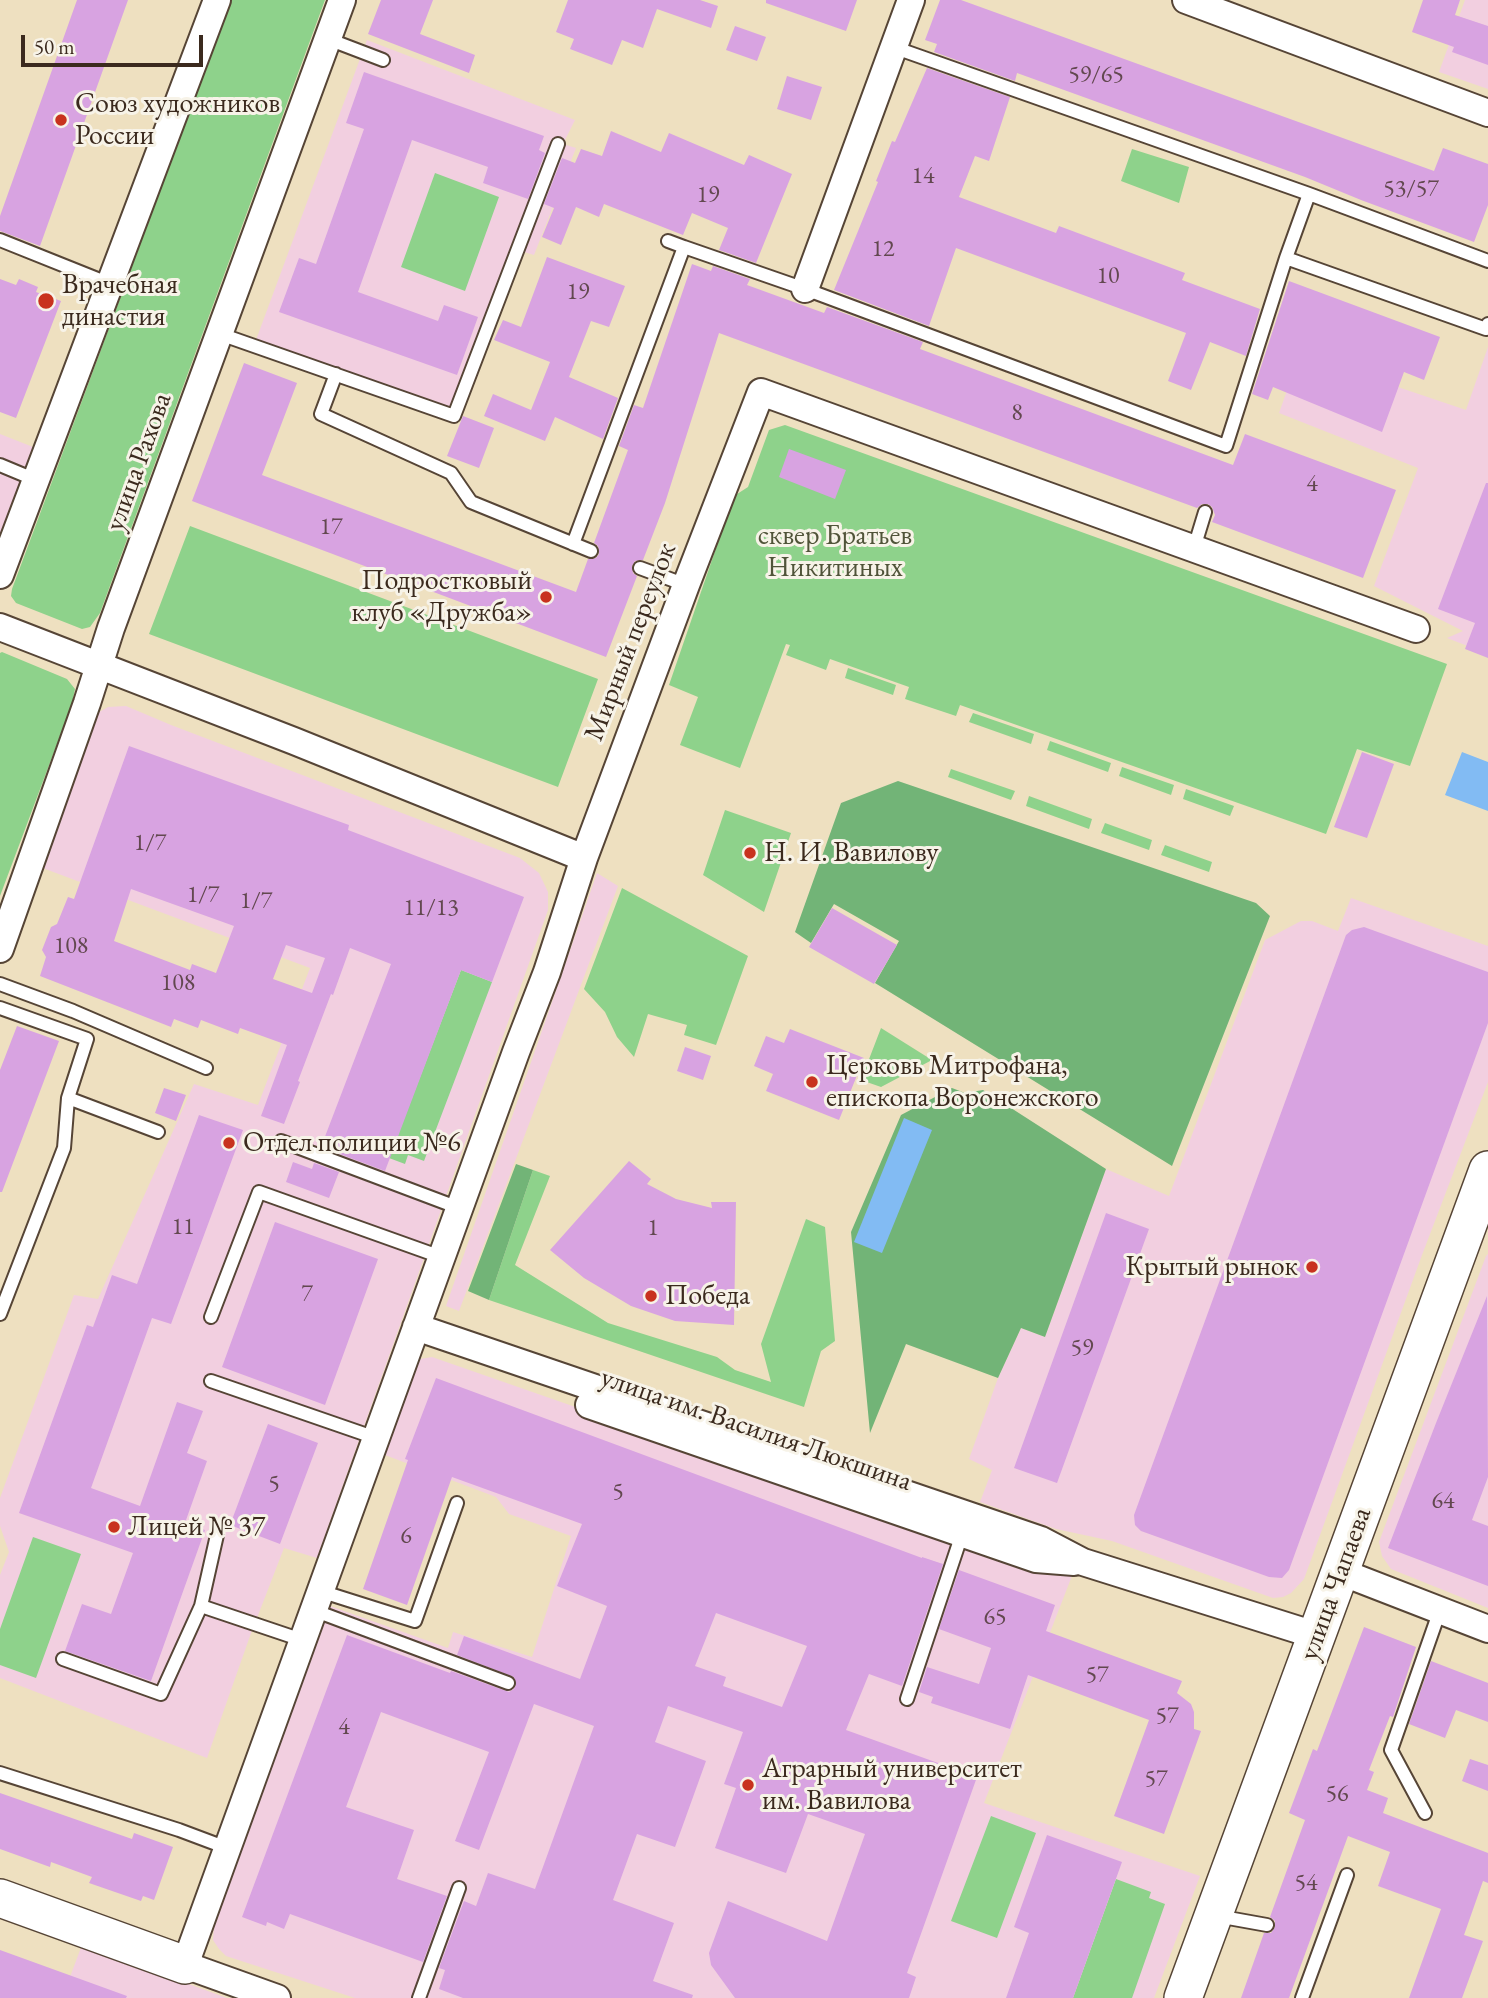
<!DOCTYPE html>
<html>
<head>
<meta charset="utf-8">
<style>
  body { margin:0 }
  #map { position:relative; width:1488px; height:1998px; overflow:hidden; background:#eee0c0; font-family:"EB Garamond",serif }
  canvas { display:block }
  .scale { position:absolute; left:21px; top:35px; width:182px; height:32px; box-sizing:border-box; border:4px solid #3b2a1e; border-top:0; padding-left:9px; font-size:21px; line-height:24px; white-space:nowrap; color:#3b2a1e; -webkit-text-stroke:5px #f7f3e8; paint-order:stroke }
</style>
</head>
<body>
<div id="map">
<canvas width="1488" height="1998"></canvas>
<div class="scale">50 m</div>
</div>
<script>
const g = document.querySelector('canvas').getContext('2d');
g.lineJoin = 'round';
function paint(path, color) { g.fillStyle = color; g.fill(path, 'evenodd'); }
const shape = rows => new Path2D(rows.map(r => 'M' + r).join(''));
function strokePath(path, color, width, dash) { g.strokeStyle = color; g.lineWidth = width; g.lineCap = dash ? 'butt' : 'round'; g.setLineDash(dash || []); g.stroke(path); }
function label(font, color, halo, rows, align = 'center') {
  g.font = font + ' "EB Garamond",serif'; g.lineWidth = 6; g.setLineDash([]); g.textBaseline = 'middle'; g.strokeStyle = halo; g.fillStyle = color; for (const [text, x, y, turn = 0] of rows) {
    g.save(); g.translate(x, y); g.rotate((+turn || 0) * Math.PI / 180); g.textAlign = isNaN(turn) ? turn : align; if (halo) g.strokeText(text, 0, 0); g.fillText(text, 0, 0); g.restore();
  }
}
paint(shape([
  [1465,0,1488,0,1488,89,1439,72],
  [367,40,575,120,563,144,576,148,534,255,521,251,455,420,253,348],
  [1488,347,1488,654,1447,638,1463,631,1374,586,1418,468,1279,413,1300,354,1466,410],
  [0,434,33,447,0,534],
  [126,706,171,725,520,858,539,873,548,892,548,910,317,1558,284,1548,250,1636,207,1758,0,1678,0,1575,9,1552,0,1526,0,1498,74,1295,98,1299,194,1084,258,1105,310,968,40,867,96,714,108,707],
  [597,873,618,886,459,1311,446,1306],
  [1351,898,1488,946,1488,1082,1422,1255,1304,1579,1291,1593,1283,1597,1273,1598,1112,1541,1056,1529,980,1502,992,1470,969,1459,998,1378,1021,1328,1045,1337,1106,1169,1169,1196,1265,940,1301,921,1312,921,1338,931],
  [1488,1254,1488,1608,1391,1569,1382,1556,1379,1542,1486,1256],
  [432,1357,1057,1575,1075,1568,984,1803,1200,1876,1154,1998,355,1998,226,1956,219,1949,213,1940,214,1926,330,1606,448,1648,453,1632,532,1657,571,1536,509,1514,496,1497,385,1455,420,1359],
  [82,1945,227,1998,62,1998]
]), '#f2cfe0');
paint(shape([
  [231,0,325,0,100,613,90,627,82,629,16,603,11,596,12,589],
  [1132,149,1189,167,1179,203,1121,181],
  [435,173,499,197,465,291,401,267],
  [785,425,1447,664,1410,766,1357,749,1326,834,960,705,956,716,905,699,909,687,830,659,826,670,786,655,790,645,786,644,740,768,680,745,698,697,669,685,734,496,748,487,769,430],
  [190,526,598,679,558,787,149,634],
  [2,652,67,679,75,689,72,704,0,896,0,653],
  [848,668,896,685,893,695,845,678],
  [973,713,1034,734,1031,744,969,722],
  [1050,741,1111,763,1108,772,1047,750],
  [1122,767,1174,785,1171,795,1119,776],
  [951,769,1015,791,1011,800,948,777],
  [1186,789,1234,806,1230,816,1183,799],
  [1029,796,1092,819,1089,829,1026,806],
  [725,810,791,833,764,912,703,875],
  [1105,823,1152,840,1149,850,1101,833],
  [1165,845,1212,862,1209,872,1161,855],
  [622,888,748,956,716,1045,684,1035,687,1025,648,1014,634,1057,617,1037,605,1012,584,989],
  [461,970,492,982,424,1161,408,1155,405,1164,389,1158],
  [881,1028,932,1060,881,1087,861,1080],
  [533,1170,550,1176,515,1265,608,1323,717,1357,735,1370,771,1382,761,1344,806,1219,825,1227,835,1341,821,1351,804,1407,489,1300],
  [33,1537,81,1554,36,1678,0,1665,0,1629],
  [991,1816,1036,1833,997,1938,951,1921],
  [1116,1879,1151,1892,1149,1898,1165,1904,1132,1998,1073,1998]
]), '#8ed28b');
paint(shape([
  [898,781,1256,903,1270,916,1172,1166,875,983,899,941,834,904,811,943,795,932,841,803],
  [952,1088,965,1093,983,1090,1106,1169,1045,1337,1021,1328,998,1378,906,1344,870,1433,851,1232,901,1115],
  [516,1164,533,1170,489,1300,468,1291]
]), '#72b477');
paint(shape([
  [1462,752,1488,762,1488,811,1445,795],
  [904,1118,932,1130,882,1253,854,1242]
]), '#82bbf3');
paint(shape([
  [77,0,128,0,40,246,0,231,0,216],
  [381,0,433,0,420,34,475,55,469,73,368,34],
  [568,0,700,0,718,6,711,28,657,9,643,48,622,40,612,65,570,49,574,39,556,32],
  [766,0,857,0,846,31,766,3],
  [940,0,961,0,1434,171,1443,148,1488,164,1488,205,1474,242,1361,200,1305,177,1017,73,1015,81,934,52,937,44,925,40],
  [1423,0,1460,0,1455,15,1488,26,1488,65,1452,52,1454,47,1412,32],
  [735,26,766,37,757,61,726,50],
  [927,68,1010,97,989,161,975,156,959,197,1056,233,1059,226,1185,273,1182,280,1260,309,1246,356,1210,342,1191,390,1168,381,1186,333,956,248,929,326,834,290,878,182,876,181,892,141,895,142],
  [364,72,544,136,539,150,545,153,528,199,483,183,488,167,412,140,358,292,438,321,444,305,478,317,457,375,279,312,299,258,316,264,364,129,346,123],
  [787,76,822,87,811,120,777,109],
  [611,131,661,152,669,133,744,165,749,155,792,174,756,263,719,250,728,228,692,213,683,235,604,204,599,217,576,207,561,245,542,237,554,208,544,204,562,158,575,163,581,149,602,156],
  [547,257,625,286,609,327,591,321,569,377,618,398,603,439,555,417,545,441,484,416,493,394,531,410,550,362,494,340,503,320,521,327],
  [692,264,711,271,713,266,750,279,747,285,824,313,827,307,923,342,920,349,1233,465,1245,434,1396,490,1363,578,1212,522,1215,515,1212,507,1208,504,1202,504,1197,508,719,333,665,503,643,560,635,561,632,566,633,573,637,576,606,657,192,501,244,363,297,383,262,475,576,592,588,559,596,558,599,554,598,546,594,543,628,450,619,446,634,405,643,408],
  [0,279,16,285,19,279,38,287,36,292,61,301,16,418,0,412],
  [1289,281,1440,337,1424,380,1404,372,1382,432,1273,387,1268,400,1252,394],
  [463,416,494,428,479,468,447,456],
  [789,449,846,470,835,499,779,477],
  [1486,483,1488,483,1488,658,1465,649,1475,623,1438,609],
  [129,746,349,825,348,830,524,897,492,982,461,970,385,1171,321,1147,391,964,350,948,333,995,331,994,298,1081,300,1082,284,1124,261,1116,287,1045,240,1028,238,1034,201,1020,198,1028,174,1019,171,1027,40,976,46,957,42,950,51,927,57,924,68,897,74,899],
  [131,889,234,926,216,973,192,964,190,970,114,941],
  [286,945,325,958,312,993,273,979],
  [1362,752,1394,764,1367,838,1334,827],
  [832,908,897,945,874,984,809,947],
  [1364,927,1488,972,1488,1023,1289,1570,1282,1578,1269,1577,1141,1531,1135,1525,1134,1515,1346,935,1352,930],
  [17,1026,59,1041,2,1192,0,1192,0,1070],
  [790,1029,864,1058,839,1120,766,1091,773,1074,754,1066,766,1036,784,1043],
  [685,1047,711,1056,703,1080,677,1071],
  [164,1088,186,1095,176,1121,155,1113],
  [199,1115,243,1130,171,1324,152,1318,91,1488,140,1506,177,1402,203,1411,187,1453,207,1461,185,1523,205,1530,151,1681,65,1651,82,1604,111,1614,133,1553,19,1513,87,1325,93,1327,112,1275,137,1284],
  [629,1161,651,1179,647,1184,676,1199,712,1208,711,1202,736,1202,734,1325,675,1321,631,1306,584,1278,550,1250],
  [293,1162,312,1169,314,1163,339,1172,329,1198,286,1182],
  [1106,1213,1149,1229,1057,1483,1014,1468],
  [275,1222,378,1259,325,1405,222,1367],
  [1487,1296,1488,1477,1472,1520,1488,1526,1488,1586,1388,1548,1436,1423],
  [436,1378,922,1558,922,1557,943,1564,902,1686,869,1674,846,1730,977,1777,907,1973,916,1977,909,1998,735,1998,711,1965,709,1953,728,1901,827,1941,865,1834,808,1814,786,1873,715,1848,736,1788,724,1784,743,1732,668,1706,655,1742,706,1761,675,1847,637,1834,613,1900,674,1923,653,1981,693,1995,692,1998,463,1998,439,1989,445,1970,439,1968,464,1901,476,1906,488,1873,535,1889,594,1726,534,1704,479,1850,455,1841,489,1752,381,1712,346,1807,414,1830,397,1879,447,1896,423,1962,290,1914,284,1929,267,1922,266,1926,242,1917,347,1635,450,1673,451,1671,509,1692,514,1689,516,1685,514,1677,457,1655,464,1636,580,1679,607,1606,557,1586,582,1524,452,1477,407,1605,363,1589,408,1460,405,1459],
  [716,1613,807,1646,782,1707,723,1686,726,1677,695,1666],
  [268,1424,318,1443,280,1544,230,1525],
  [959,1570,1055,1605,1046,1631,1182,1681,1177,1693,1191,1704,1194,1712,1194,1729,1201,1731,1164,1834,1114,1816,1149,1720,1028,1675,1010,1729,931,1703,933,1697,919,1692,927,1667,979,1684,991,1648,939,1629],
  [1364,1627,1416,1647,1393,1717,1390,1716,1369,1770,1374,1772,1367,1790,1388,1798,1383,1813,1488,1853,1488,1883,1483,1881,1464,1935,1483,1941,1462,1998,1409,1998,1441,1909,1378,1886,1390,1852,1348,1836,1289,1998,1241,1998,1264,1933,1271,1933,1275,1927,1275,1921,1270,1917,1305,1820,1289,1813,1313,1749,1317,1751],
  [1431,1661,1488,1683,1488,1722,1456,1710,1445,1738,1409,1724],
  [1470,1759,1488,1765,1488,1791,1462,1781],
  [0,1793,132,1839,134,1833,173,1847,154,1900,143,1896,141,1901,89,1883,92,1877,51,1862,50,1867,0,1849],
  [1047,1835,1122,1862,1073,1998,1006,1998,1029,1933,1014,1927],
  [0,1950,127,1996,126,1998,0,1998]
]), '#d8a3e1');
const lane = shape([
  [328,39,383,60],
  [893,47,1309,194,1488,261],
  [0,240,110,284],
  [668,241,684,247],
  [1286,258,1486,329,1488,324],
  [220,334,454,416,558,144],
  [336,374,321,414,451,473,471,502,591,551],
  [0,465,36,480],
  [573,544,684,247,805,289,1226,446,1286,258,1309,194],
  [1194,548,1205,512],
  [640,568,686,585],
  [0,984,73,1011,206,1068],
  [0,1008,87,1039,68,1098,64,1148,0,1314],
  [68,1098,158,1132],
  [281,1141,459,1208],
  [211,1317,259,1192,441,1257],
  [211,1381,376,1438],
  [320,1591,415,1621,457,1503],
  [201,1606,302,1640],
  [313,1610,508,1683],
  [63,1659,161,1694,201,1606,217,1535],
  [907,1699,962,1534],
  [0,1773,179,1830,227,1848],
  [1425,1813,1391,1750,1440,1610],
  [1217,1916,1267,1925],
  [419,1998,459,1888],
  [1302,1998,1347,1875]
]);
const street = shape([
  [1186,0,1488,113],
  [805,289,911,0],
  [0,575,217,0],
  [0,627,294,741,584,858],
  [0,949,87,703,111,628,342,0],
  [416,1327,1041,1540,1083,1562,1318,1636],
  [589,1405,1036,1559,1074,1562],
  [1341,1572,1488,1629],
  [277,1998,185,1965,516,1052,547,972,584,858,686,585,761,392,1416,629]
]);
const secondary = shape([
  [0,1898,185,1965],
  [1183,1998,1488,1170]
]);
strokePath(lane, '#564536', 16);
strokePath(street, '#564536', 30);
strokePath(secondary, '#564536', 40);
strokePath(lane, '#fff', 12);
strokePath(street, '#fff', 26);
strokePath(secondary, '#fff', 37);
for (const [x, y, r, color] of [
  [61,120,7,"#c8321e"],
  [46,301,9,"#c8321e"],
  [546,597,7,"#c8321e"],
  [750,853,7,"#c8321e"],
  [812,1082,7,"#c8321e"],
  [229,1143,7,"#c8321e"],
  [1312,1267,7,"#c8321e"],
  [651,1296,7,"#c8321e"],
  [114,1527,7,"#c8321e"],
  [748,1785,7,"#c8321e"]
]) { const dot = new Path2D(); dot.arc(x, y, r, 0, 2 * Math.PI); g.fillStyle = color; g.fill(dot); strokePath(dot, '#f7f3e8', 2.5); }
label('24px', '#62484f', null, [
  ["59/65",1096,75],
  ["14",923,176],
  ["53/57",1411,189],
  ["19",708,195],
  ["12",883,249],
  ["10",1108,276],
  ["19",578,292],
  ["8",1017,413],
  ["4",1312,484],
  ["17",331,527],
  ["1/7",150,843],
  ["1/7",203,895],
  ["1/7",256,901],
  ["11/13",431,908],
  ["108",71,946],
  ["108",178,983],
  ["11",183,1227],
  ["1",653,1228],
  ["7",307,1294],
  ["59",1082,1348],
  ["5",274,1484],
  ["5",618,1492],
  ["64",1443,1501],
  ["6",406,1536],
  ["65",995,1617],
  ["57",1097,1675],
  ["57",1167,1716],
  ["4",344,1727],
  ["57",1156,1779],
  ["56",1337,1794],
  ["54",1306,1883]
]);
label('28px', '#3b2a1e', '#f7f3e8', [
  ["Союз художников",75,104],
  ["России",75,136],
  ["Врачебная",62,285],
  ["династия",62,317],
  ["Подростковый",532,581,"right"],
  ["клуб «Дружба»",532,613,"right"],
  ["Н. И. Вавилову",764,853],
  ["Церковь Митрофана,",826,1066],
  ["епископа Воронежского",826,1098],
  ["Отдел полиции №6",243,1143],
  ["Крытый рынок",1298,1267,"right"],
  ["Победа",665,1296],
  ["Лицей № 37",128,1527],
  ["Аграрный университет",762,1769],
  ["им. Вавилова",762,1801]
], 'left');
label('28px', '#3b2a1e', '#f7f3e8', [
  ["улица Рахова",139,462,-70],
  ["Мирный переулок",631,642,-69],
  ["улица им. Василия Люкшина",756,1430,19],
  ["улица Чапаева",1336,1584,-70]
]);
label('28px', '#505439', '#f7f3e8', [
  ["сквер Братьев",835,536],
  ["Никитиных",835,568]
]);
</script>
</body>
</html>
